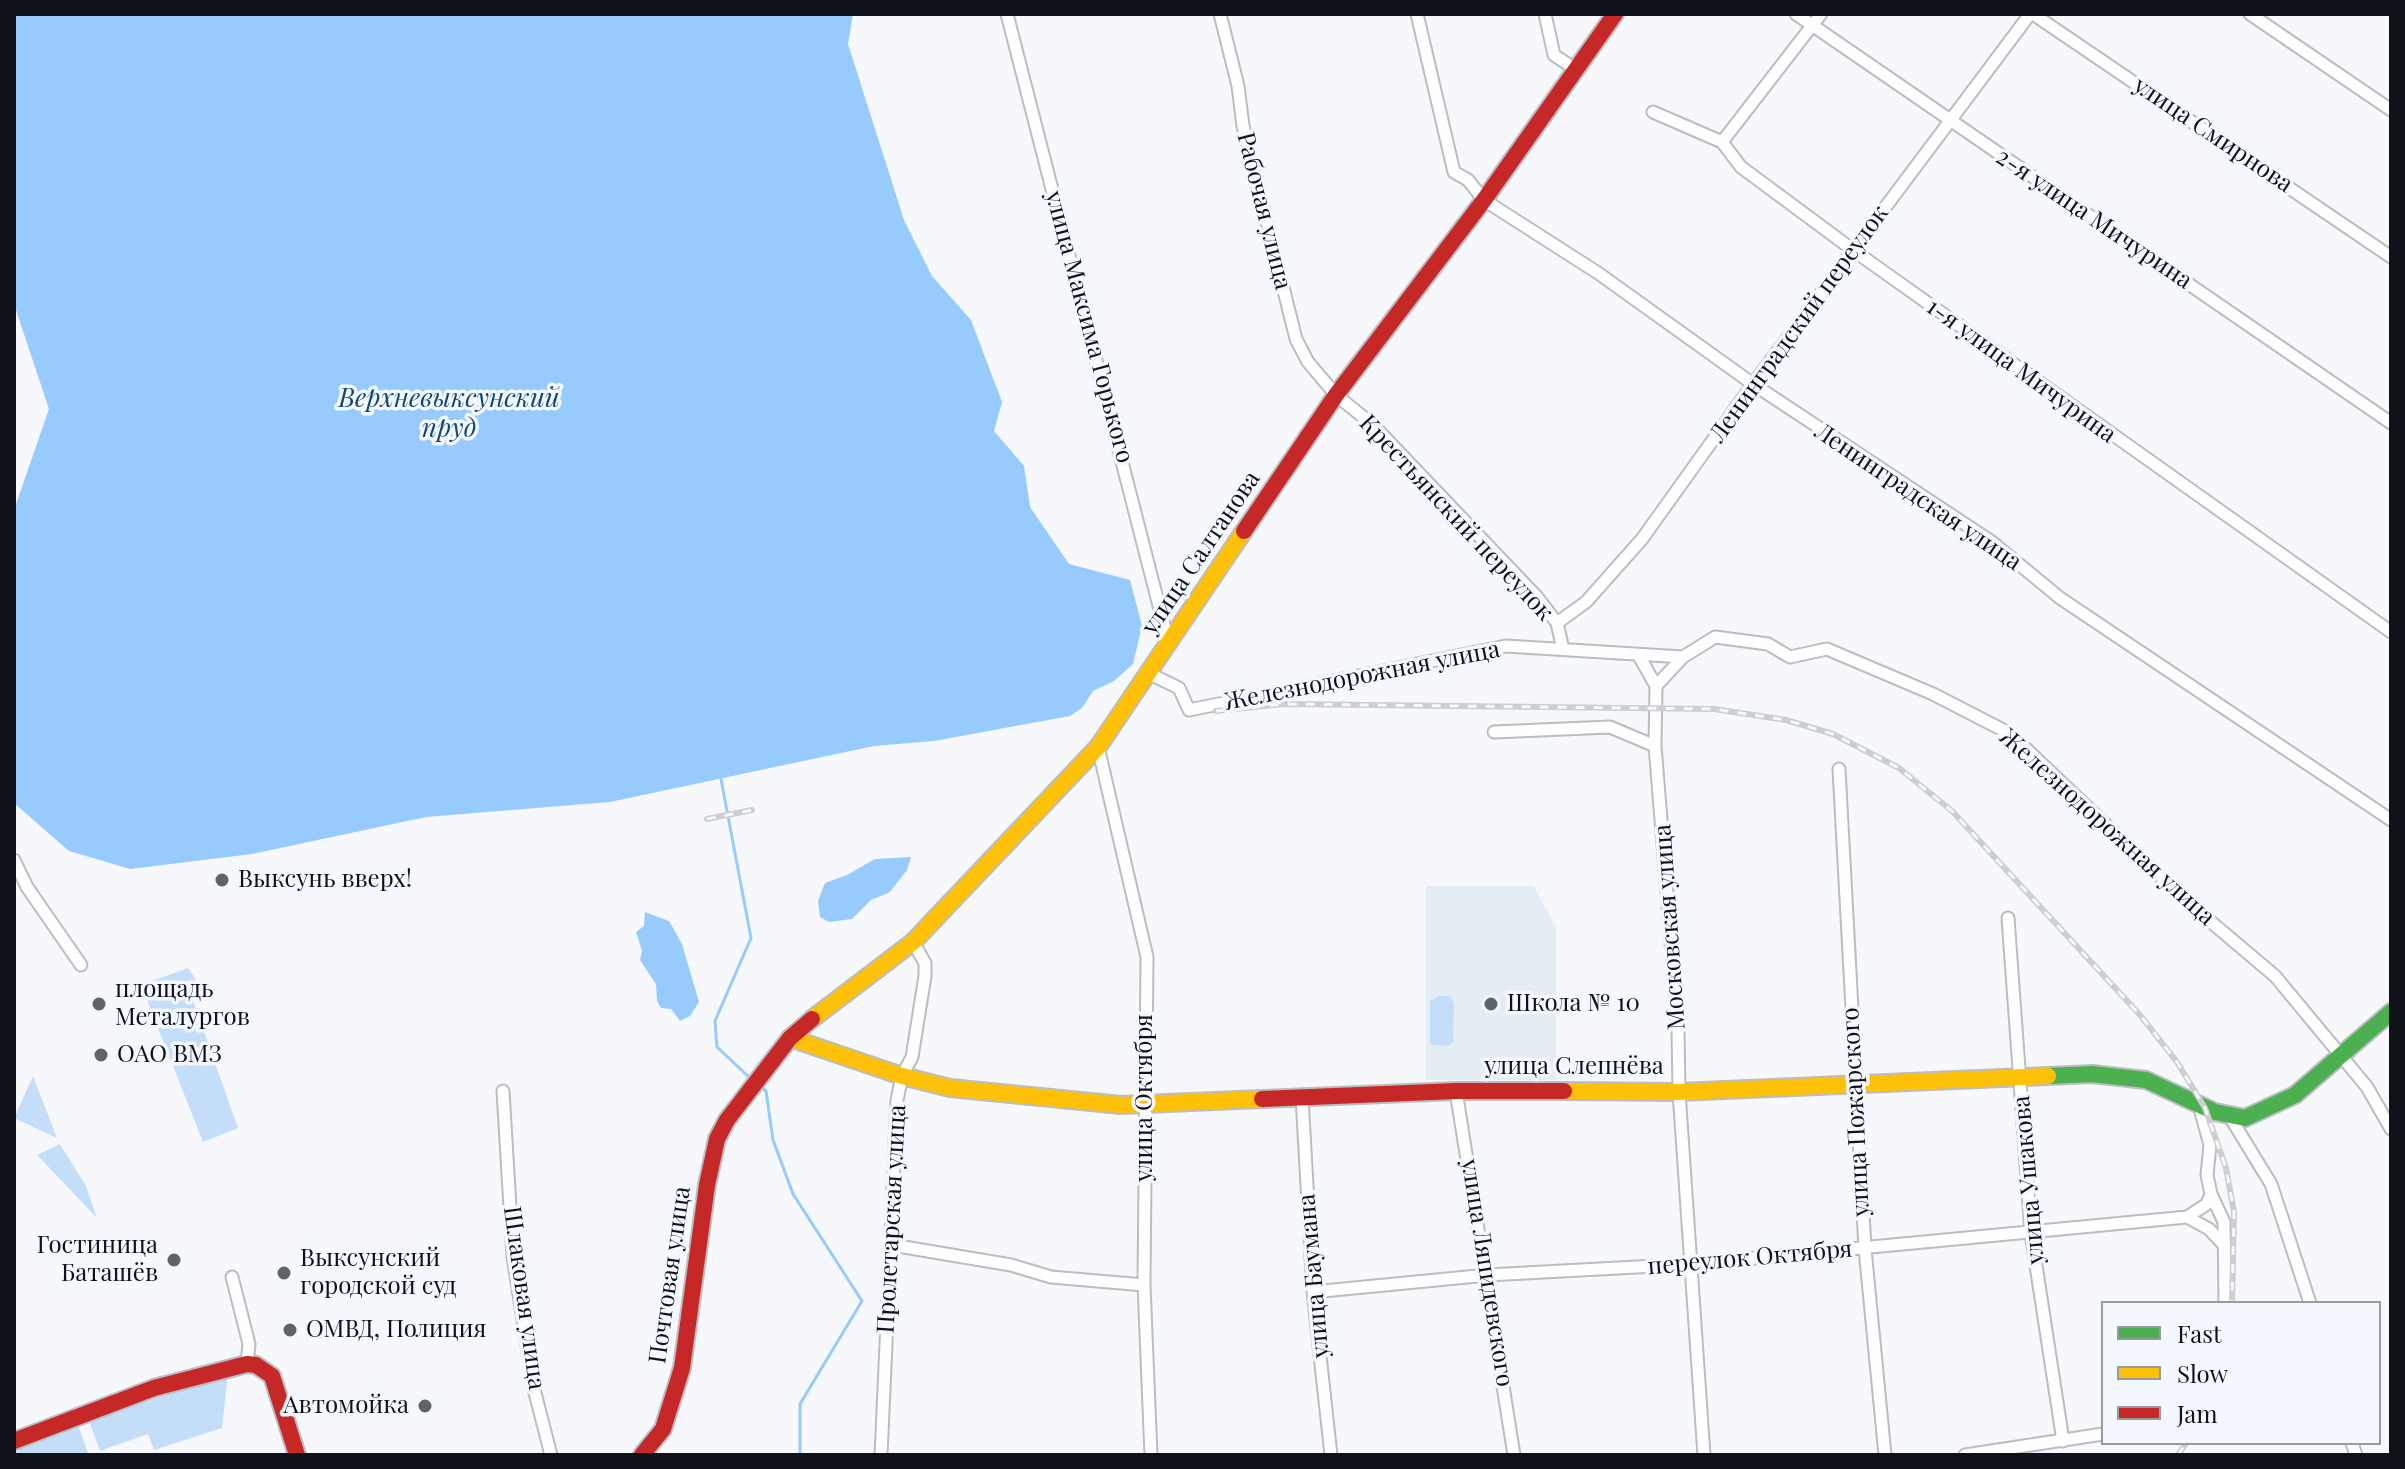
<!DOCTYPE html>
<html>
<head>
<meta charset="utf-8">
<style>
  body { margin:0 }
  #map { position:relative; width:2405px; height:1469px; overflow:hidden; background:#f6f8fb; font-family:"Playfair Display",serif }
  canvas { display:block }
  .frame { position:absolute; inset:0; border:16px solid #0f1319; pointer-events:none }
  .legend { position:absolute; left:2101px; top:1301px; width:280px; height:144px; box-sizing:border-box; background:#f3f8fe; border:2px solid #989ca2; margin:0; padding:10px 14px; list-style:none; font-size:24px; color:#0f1319 }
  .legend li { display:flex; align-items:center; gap:16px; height:40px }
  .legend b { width:40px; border:2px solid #989ca2 }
</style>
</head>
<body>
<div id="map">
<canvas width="2405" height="1469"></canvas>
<div class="frame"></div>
<ul class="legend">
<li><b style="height:10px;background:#4caf50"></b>Fast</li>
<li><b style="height:10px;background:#ffc107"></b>Slow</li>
<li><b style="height:10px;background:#c62828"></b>Jam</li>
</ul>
</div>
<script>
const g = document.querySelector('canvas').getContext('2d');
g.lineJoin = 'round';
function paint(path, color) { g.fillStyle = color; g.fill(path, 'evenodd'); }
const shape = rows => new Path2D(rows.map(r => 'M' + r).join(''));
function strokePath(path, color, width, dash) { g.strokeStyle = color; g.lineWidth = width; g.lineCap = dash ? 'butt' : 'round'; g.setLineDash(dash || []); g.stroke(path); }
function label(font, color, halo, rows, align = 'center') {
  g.font = font + ' "Playfair Display",serif'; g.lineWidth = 7; g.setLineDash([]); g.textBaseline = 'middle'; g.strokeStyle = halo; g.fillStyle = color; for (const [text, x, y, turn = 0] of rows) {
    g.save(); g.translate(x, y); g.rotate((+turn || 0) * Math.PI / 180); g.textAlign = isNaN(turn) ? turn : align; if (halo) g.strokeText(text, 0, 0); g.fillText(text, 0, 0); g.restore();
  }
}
paint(shape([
  [1426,886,1534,886,1556,928,1556,1080,1426,1080]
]), '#e4ecf4');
paint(shape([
  [188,968,202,989,191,995,238,1128,203,1142,141,985],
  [1439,996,1450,996,1454,1003,1453,1042,1448,1046,1430,1044,1430,1001],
  [33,1076,57,1138,14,1118],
  [60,1144,86,1186,97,1218,37,1155],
  [228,1374,222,1428,154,1450,148,1434,100,1451,89,1421],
  [78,1425,89,1455,14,1455,18,1446]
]), '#c4def9');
paint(shape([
  [14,14,853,14,848,44,904,220,932,276,971,320,1002,402,994,431,1024,466,1030,507,1069,564,1130,580,1142,626,1133,664,1114,681,1093,691,1082,708,1070,716,934,741,874,746,610,802,426,817,252,854,130,869,69,851,14,803,14,510,49,409,14,304],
  [911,857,907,870,890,892,871,900,852,919,829,922,820,917,818,901,825,883,847,875,875,859],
  [645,912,669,921,682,944,699,1002,690,1016,680,1021,671,1009,661,1008,657,1001,656,984,640,960,642,951,636,932,644,926]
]), '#97cafd');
strokePath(shape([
  [721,779,751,938,715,1021,717,1047,751,1079],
  [760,1086,766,1091,773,1140,793,1194,862,1301,800,1404,800,1455]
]), '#97cafd', 3);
const street = shape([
  [1007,14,1168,641],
  [1220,14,1238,86,1243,126,1296,339,1308,362,1336,395,1373,425,1537,597,1557,623,1563,649],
  [1417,14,1454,172,1468,180,1484,200,1598,273,1753,384,1992,542,2060,598,2391,820],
  [1545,14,1554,55,1575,69],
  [1796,14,2391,423],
  [2033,14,2391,257],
  [2250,14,2391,110],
  [1653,112,1722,142,1741,167,1853,250,2391,632],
  [1722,142,1821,14],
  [1557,623,1586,602,1642,539,1753,384,2030,14],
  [1639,656,1656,686,1655,746,1678,1028,1679,1092,1704,1455],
  [1150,674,1179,688,1189,710,1506,646,1683,657,1715,637,1768,644,1790,657,1827,649,1933,694,2003,730,2022,745,2185,900,2275,976,2367,1087,2391,1129],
  [1656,686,1683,657],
  [1494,732,1610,727,1655,746],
  [1098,747,1147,957,1144,1285,1151,1455],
  [1839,769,1865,1249,1885,1455],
  [14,860,27,887,81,965],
  [2008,918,2031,1233,2063,1441],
  [503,1091,513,1257,534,1389,551,1455],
  [1456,1091,1514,1455],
  [1302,1097,1313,1292,1331,1455],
  [2199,1105,2210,1145,2207,1175,2211,1194,2224,1222,2225,1303],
  [2230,1117,2271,1184,2310,1303],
  [2187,1217,2207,1204,2211,1194],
  [892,1245,1011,1265,1051,1277,1144,1285],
  [232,1277,249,1344,247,1364],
  [1313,1292,1488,1275,1692,1264,2187,1217,2209,1229,2225,1246],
  [2352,1443,2356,1455],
  [881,1455,897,1100,902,1076,912,1057,925,976,925,963,913,942],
  [1965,1455,2103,1434]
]);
const fast = shape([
  [2048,1076,2092,1074,2146,1080,2215,1112,2245,1118,2295,1095,2391,1012]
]);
const slow = shape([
  [812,1019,913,942,1098,747,1244,531],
  [790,1038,902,1076,950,1088,1121,1105,1262,1099],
  [1564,1091,1679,1092,2048,1076]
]);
const jam = shape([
  [1244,531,1336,395,1484,200,1615,14],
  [1262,1099,1456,1091,1564,1091],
  [14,1441,154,1388,247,1364,256,1365,272,1376,297,1455],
  [642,1455,663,1429,682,1368,707,1185,717,1139,727,1120,790,1038,812,1019]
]);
strokePath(street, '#babdc1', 15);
strokePath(fast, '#babdc1', 20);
strokePath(slow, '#babdc1', 20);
strokePath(jam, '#babdc1', 20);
strokePath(street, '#fefefe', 11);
strokePath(fast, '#4caf50', 16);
strokePath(slow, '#ffc107', 16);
strokePath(jam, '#c62828', 16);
const rail = shape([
  [1216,711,1284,704,1714,709,1786,720,1833,734,1899,768,1952,811,2140,1015,2177,1062,2205,1108,2226,1168,2234,1212,2232,1303],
  [707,819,752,810],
  [2178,1455,2186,1443]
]);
strokePath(rail, '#cccecf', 6);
strokePath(rail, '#f3f8fe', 3, [9]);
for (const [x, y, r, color] of [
  [222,880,8,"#606368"],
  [99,1004,8,"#606368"],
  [1491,1004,8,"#606368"],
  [101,1055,8,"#606368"],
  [174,1260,8,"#606368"],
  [284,1273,8,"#606368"],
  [290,1330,8,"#606368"],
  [425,1406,8,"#606368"]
]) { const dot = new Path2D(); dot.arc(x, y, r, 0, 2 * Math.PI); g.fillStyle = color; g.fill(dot); strokePath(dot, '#f3f8fe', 3); }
label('24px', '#0f1319', '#f3f8fe', [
  ["улица Смирнова",2213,135,34],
  ["Рабочая улица",1264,211,76],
  ["2-я улица Мичурина",2094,219,34],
  ["Ленинградский переулок",1799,324,-54],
  ["улица Максима Горького",1089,327,75],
  ["1-я улица Мичурина",2021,371,36],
  ["Ленинградская улица",1918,497,34],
  ["Крестьянский переулок",1456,518,47],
  ["улица Салтанова",1201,553,-56],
  ["Железнодорожная улица",1362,676,-11],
  ["Железнодорожная улица",2107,827,42],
  ["Московская улица",1670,927,-94],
  ["улица Слепнёва",1574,1067],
  ["улица Октября",1145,1098,-90],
  ["улица Пожарского",1856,1112,-93],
  ["улица Ушакова",2029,1180,-95],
  ["Пролетарская улица",892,1219,-87],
  ["переулок Октября",1750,1258,-5],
  ["улица Ляпидевского",1487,1273,81],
  ["Почтовая улица",670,1275,-82],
  ["улица Баумана",1314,1276,-95],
  ["Шлаковая улица",524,1298,82]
]);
label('24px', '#0f1319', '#f3f8fe', [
  ["Выксунь вверх!",238,880],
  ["площадь",115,990],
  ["Металургов",115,1018],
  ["Школа № 10",1507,1004],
  ["ОАО ВМЗ",117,1055],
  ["Гостиница",158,1246,"right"],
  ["Баташёв",158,1274,"right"],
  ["Выксунский",300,1259],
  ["городской суд",300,1287],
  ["ОМВД, Полиция",306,1330],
  ["Автомойка",409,1406,"right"]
], 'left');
label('italic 26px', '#144675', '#f3f8fe', [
  ["Верхневыксунский",449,399],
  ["пруд",449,429]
]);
</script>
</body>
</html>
